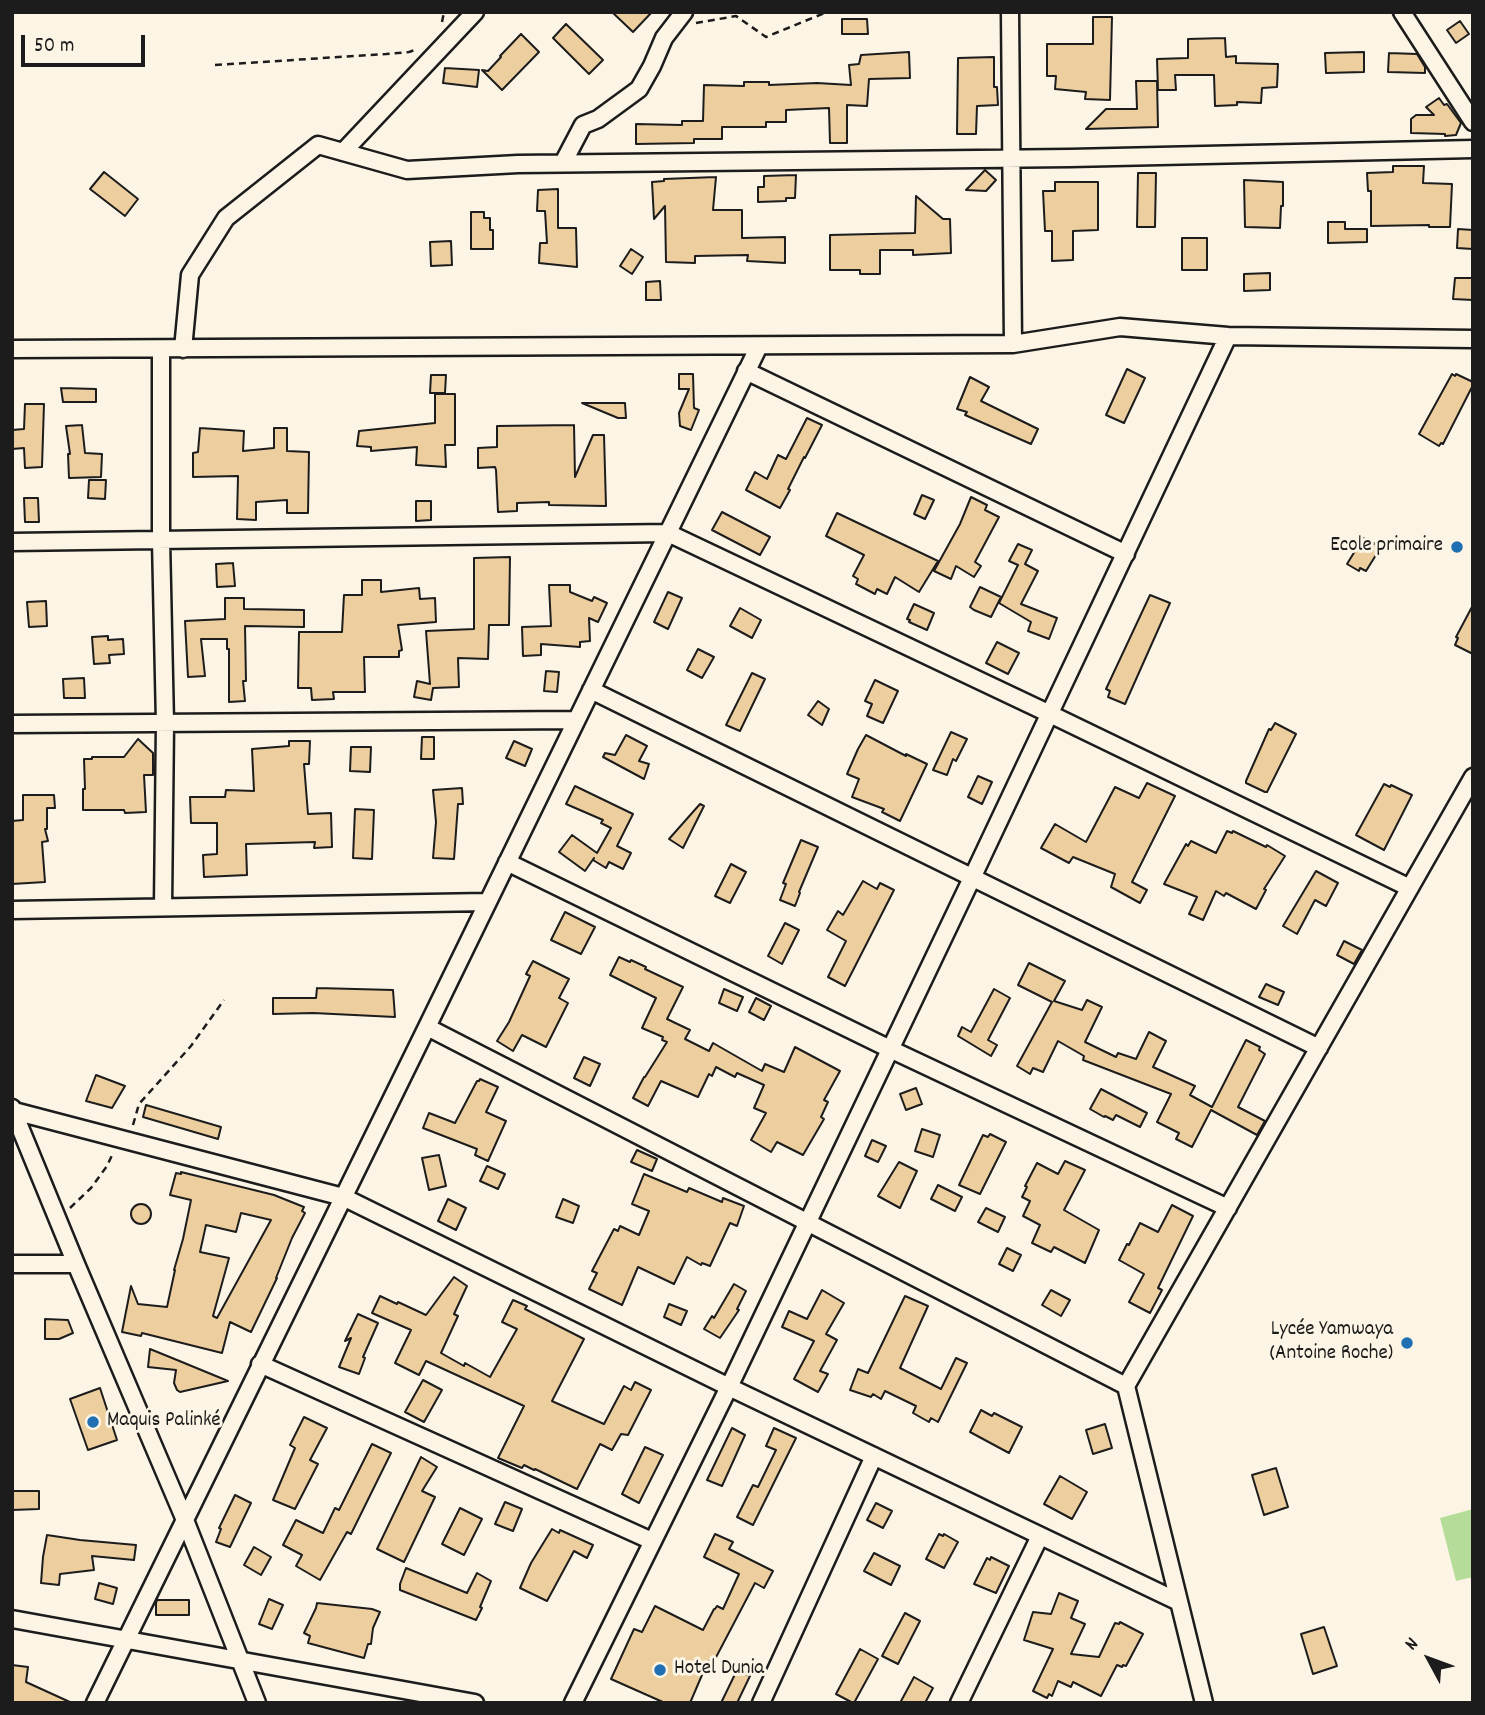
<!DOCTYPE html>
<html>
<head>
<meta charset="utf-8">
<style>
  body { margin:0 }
  #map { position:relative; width:1485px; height:1715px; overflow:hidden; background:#fcf5e5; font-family:Dekko,sans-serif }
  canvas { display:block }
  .frame { position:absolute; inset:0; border:14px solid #1c1c1c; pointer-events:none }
  .north { position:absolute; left:1394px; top:1624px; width:70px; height:70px; -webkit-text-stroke:5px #fcf5e5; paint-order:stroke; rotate:311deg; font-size:19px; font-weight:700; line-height:28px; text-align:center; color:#1c1c1c }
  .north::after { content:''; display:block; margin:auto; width:24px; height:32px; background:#1c1c1c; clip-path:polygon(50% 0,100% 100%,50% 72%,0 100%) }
  .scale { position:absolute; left:21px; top:35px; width:124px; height:32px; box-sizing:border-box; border:4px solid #1c1c1c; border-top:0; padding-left:9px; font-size:21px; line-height:24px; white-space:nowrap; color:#1c1c1c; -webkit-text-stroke:5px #fcf5e5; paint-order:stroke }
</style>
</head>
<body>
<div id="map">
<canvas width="1485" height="1715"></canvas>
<div class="frame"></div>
<div class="north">N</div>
<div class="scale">50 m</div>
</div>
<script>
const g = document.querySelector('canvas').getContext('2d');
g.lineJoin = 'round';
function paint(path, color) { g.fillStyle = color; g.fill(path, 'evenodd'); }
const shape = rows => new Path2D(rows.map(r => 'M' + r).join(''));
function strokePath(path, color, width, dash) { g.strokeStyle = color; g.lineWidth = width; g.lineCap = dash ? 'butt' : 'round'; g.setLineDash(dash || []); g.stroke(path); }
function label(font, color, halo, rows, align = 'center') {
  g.font = font + ' Dekko,sans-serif'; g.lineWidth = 6; g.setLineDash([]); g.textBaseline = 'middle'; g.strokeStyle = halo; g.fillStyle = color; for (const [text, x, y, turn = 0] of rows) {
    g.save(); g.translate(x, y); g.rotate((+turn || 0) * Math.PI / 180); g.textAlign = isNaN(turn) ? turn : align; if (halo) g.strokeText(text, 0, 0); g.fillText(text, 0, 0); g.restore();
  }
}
paint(shape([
  [1473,1509,1473,1577,1456,1581,1440,1518]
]), '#b5dc98');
const building = shape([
  [612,12,652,12,633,32,612,12],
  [1093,17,1112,17,1110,100,1085,99,1086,92,1055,89,1056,76,1047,76,1047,44,1093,44,1093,17],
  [842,19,867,19,868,34,842,34,842,19],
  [1460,21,1469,34,1456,43,1447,30,1460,21],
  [566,24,603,60,589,74,553,38,566,24],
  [521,34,539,52,502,90,482,70,488,71,501,57,500,56,521,34],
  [1225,38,1226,57,1236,56,1236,63,1278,64,1277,87,1262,88,1261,103,1237,102,1237,105,1215,106,1214,75,1175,75,1176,90,1158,90,1157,59,1188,58,1188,39,1225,38],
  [909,52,910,78,869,79,867,106,847,105,847,143,830,143,829,108,786,110,786,122,766,122,766,127,722,127,722,139,694,139,694,143,636,144,636,124,682,125,682,121,703,121,704,85,744,86,744,82,769,82,769,85,817,83,851,85,849,65,859,64,861,55,909,52],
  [1364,52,1364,72,1326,73,1325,53,1364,52],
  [1389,53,1417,54,1425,67,1425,73,1388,72,1389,53],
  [994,57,994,87,997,87,998,105,977,106,976,134,957,134,958,58,994,57],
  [445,68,479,70,477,87,443,83,445,68],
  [1136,81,1157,81,1158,127,1086,129,1106,109,1137,109,1136,81],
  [1439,98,1444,105,1447,104,1461,123,1456,135,1445,136,1445,134,1411,133,1411,119,1416,115,1434,115,1426,107,1439,98],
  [1393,166,1424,166,1423,183,1452,184,1450,227,1429,227,1429,225,1371,226,1371,191,1368,191,1367,173,1393,172,1393,166],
  [985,170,996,180,986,191,966,190,985,170],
  [104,172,138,199,125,216,90,189,104,172],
  [1138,173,1156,173,1155,227,1137,227,1138,173],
  [796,175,795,198,786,198,786,201,758,202,758,187,764,187,764,176,796,175],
  [716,177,713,210,742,210,742,238,785,237,785,263,747,261,748,255,695,256,695,263,666,262,665,206,654,219,652,182,664,181,664,179,716,177],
  [1244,180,1283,182,1283,206,1281,206,1280,228,1245,227,1244,180],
  [1055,182,1098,182,1098,230,1073,231,1073,260,1052,261,1052,231,1045,231,1043,191,1055,191,1055,182],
  [558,189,558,228,576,228,577,267,539,263,540,243,547,243,545,211,537,211,538,190,558,189],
  [916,196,943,219,950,219,951,253,913,255,913,250,880,250,880,274,860,274,860,270,830,270,830,235,915,233,916,196],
  [471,212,484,212,484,218,490,218,490,230,493,230,493,249,471,249,471,212],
  [1328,222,1345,222,1345,229,1367,229,1367,242,1328,243,1328,222],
  [1458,229,1473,230,1473,249,1457,248,1458,229],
  [1182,238,1207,238,1207,270,1182,270,1182,238],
  [451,241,452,265,431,266,430,242,451,241],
  [631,249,643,257,632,274,620,266,631,249],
  [1270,273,1270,290,1244,291,1244,274,1270,273],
  [1455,278,1473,278,1473,300,1453,299,1455,278],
  [660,281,661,300,646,300,646,282,660,281],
  [1127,369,1145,378,1124,423,1106,415,1127,369],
  [679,374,693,374,694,408,699,410,691,430,680,426,679,413,689,389,679,389,679,374],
  [1452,374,1455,376,1456,374,1473,382,1473,385,1443,444,1441,443,1439,446,1419,434,1452,374],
  [431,375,446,375,445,393,430,393,431,375],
  [970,377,989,387,981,401,1038,429,1031,444,965,415,967,412,957,409,970,377],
  [61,388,96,389,96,402,63,402,61,388],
  [435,394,455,394,455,445,445,445,446,467,416,465,417,447,371,451,371,447,357,446,359,431,435,423,435,394],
  [582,403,625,403,626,418,618,418,582,403],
  [25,404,44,404,42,467,25,468,24,448,12,449,12,430,24,429,25,404],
  [807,418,822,425,805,458,804,457,788,489,790,490,780,508,746,490,755,472,767,479,778,455,786,459,807,418],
  [82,425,85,453,102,454,101,477,69,478,68,454,70,454,66,426,82,425],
  [574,425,575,477,593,435,604,435,606,506,549,505,549,502,517,503,517,511,498,512,496,470,495,467,478,468,478,448,497,447,497,426,574,425],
  [200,428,244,431,243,451,274,448,274,428,287,428,287,451,309,452,308,513,287,513,287,500,256,502,256,520,237,519,238,476,193,477,193,453,198,452,200,428],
  [89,480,106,480,105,499,88,498,89,480],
  [922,495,934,500,925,519,914,514,922,495],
  [971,497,987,505,985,510,999,517,975,562,981,566,974,577,956,566,951,579,934,571,960,524,971,497],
  [24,498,38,498,39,522,25,522,24,498],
  [416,501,431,501,431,520,416,521,416,501],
  [722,512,770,537,760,555,712,530,722,512],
  [837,513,938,561,919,592,895,577,887,594,877,589,875,594,856,584,858,579,853,576,864,555,826,536,837,513],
  [1363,538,1381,547,1366,571,1360,568,1359,571,1347,564,1363,538],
  [1018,544,1032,550,1025,564,1038,571,1021,604,1057,618,1049,639,1028,631,1031,622,999,603,1018,565,1009,561,1018,544],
  [510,557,509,625,489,625,488,659,458,658,459,687,433,688,431,700,414,697,417,681,430,684,426,631,474,629,474,558,510,557],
  [233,563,235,586,217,587,216,564,233,563],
  [362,580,381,580,381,592,419,588,420,599,435,598,436,622,398,625,402,650,399,651,399,657,364,657,365,692,333,692,334,699,312,700,311,688,298,688,299,632,342,632,344,595,362,595,362,580],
  [549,585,570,585,570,592,592,601,594,597,607,603,598,622,589,618,590,641,580,642,580,647,541,644,541,655,523,656,522,627,551,626,549,585],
  [980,587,1001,597,991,617,974,610,970,607,980,587],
  [668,592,682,598,668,629,654,622,668,592],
  [1150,595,1170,603,1125,704,1108,697,1110,691,1106,689,1150,595],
  [225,598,244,598,244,609,304,610,304,627,245,626,246,681,243,681,245,701,229,702,229,649,227,649,227,639,201,639,205,676,188,677,185,621,225,619,225,598],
  [46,601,47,626,29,627,27,602,46,601],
  [914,604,934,613,927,630,909,622,910,620,907,619,914,604],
  [1473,605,1473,654,1455,645,1458,638,1456,637,1473,605],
  [740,608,761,620,752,638,730,626,740,608],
  [108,636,108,640,123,639,124,654,109,655,110,663,94,664,92,637,108,636],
  [997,642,1019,653,1008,674,986,663,997,642],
  [698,649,714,657,702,678,687,670,698,649],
  [546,671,559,672,557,692,544,691,546,671],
  [752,673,765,679,740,731,726,725,752,673],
  [84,678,85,698,64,698,63,679,84,678],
  [875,680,898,691,883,723,867,716,872,704,865,701,875,680],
  [818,701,829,709,822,725,808,715,818,701],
  [1275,723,1296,734,1267,792,1265,792,1246,783,1246,781,1269,729,1271,730,1275,723],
  [951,732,967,739,956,761,953,759,947,775,933,770,951,732],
  [626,735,647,746,639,761,649,764,644,779,603,757,605,753,615,755,626,735],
  [866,735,906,756,906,754,927,764,900,821,882,812,884,809,852,797,859,779,847,774,858,749,866,735],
  [422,737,434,737,434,759,421,759,422,737],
  [138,739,153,753,153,775,144,775,146,812,125,813,124,810,83,810,83,789,85,789,84,759,92,759,92,757,124,757,138,739],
  [289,741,310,741,309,764,304,764,308,814,331,813,332,847,314,848,315,842,246,844,247,875,204,877,203,855,217,854,217,823,191,823,190,797,225,797,226,790,254,791,252,749,289,746,289,741],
  [514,741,532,749,525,766,506,758,514,741],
  [351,747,371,747,370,772,350,771,351,747],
  [978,776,992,782,982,804,968,797,978,776],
  [1147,783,1175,796,1132,882,1147,890,1140,903,1111,887,1115,874,1073,857,1069,863,1041,848,1055,824,1086,842,1115,787,1139,798,1147,783],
  [1384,784,1390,787,1391,785,1412,795,1384,850,1356,835,1384,784],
  [575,786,633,814,617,846,631,853,623,869,609,862,606,868,593,860,594,858,585,871,559,852,572,835,597,853,611,828,601,823,603,820,566,804,575,786],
  [462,788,463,804,458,804,454,859,433,858,436,822,433,790,462,788],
  [23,795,54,795,55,808,47,808,47,829,45,829,48,841,42,842,45,882,12,884,12,821,23,820,23,795],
  [700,804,704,806,683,848,669,839,700,804],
  [355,809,374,810,372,859,353,858,355,809],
  [1227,831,1232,833,1233,831,1266,847,1267,845,1285,856,1264,889,1266,890,1256,909,1226,893,1224,896,1216,891,1203,920,1189,914,1197,897,1164,884,1186,844,1188,846,1191,841,1216,853,1227,831],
  [801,840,818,847,799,892,800,893,795,906,780,900,786,884,783,883,801,840],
  [731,864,746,872,730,903,715,896,731,864],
  [1316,871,1338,883,1326,906,1315,900,1297,934,1283,926,1316,871],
  [863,881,877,889,880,883,894,890,845,986,828,977,846,941,827,930,838,911,843,915,863,881],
  [565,912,595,927,581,954,551,940,565,912],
  [785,923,799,930,782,964,768,956,785,923],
  [1344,941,1362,950,1354,964,1337,955,1344,941],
  [619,957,630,962,631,960,646,967,645,969,683,987,667,1019,690,1030,685,1039,709,1051,713,1043,762,1071,765,1064,784,1072,795,1047,840,1071,824,1100,828,1102,821,1117,824,1119,803,1155,777,1142,771,1152,751,1140,766,1113,754,1108,764,1085,737,1073,735,1077,716,1067,712,1076,709,1074,698,1097,661,1081,648,1106,633,1098,644,1077,645,1077,667,1042,662,1040,663,1037,642,1028,656,998,610,975,619,957],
  [533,961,569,979,559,998,568,1003,546,1047,522,1035,513,1051,497,1041,509,1022,530,976,526,974,533,961],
  [1029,963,1065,981,1054,1001,1082,1010,1087,1000,1102,1007,1085,1042,1116,1057,1118,1053,1136,1059,1149,1032,1166,1041,1153,1067,1195,1086,1190,1095,1212,1107,1246,1040,1260,1047,1259,1050,1265,1054,1238,1107,1265,1121,1257,1135,1211,1110,1192,1147,1176,1139,1179,1133,1157,1122,1171,1094,1083,1060,1084,1056,1058,1041,1043,1072,1033,1068,1030,1074,1017,1066,1052,1002,1018,985,1029,963],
  [1266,984,1284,992,1278,1005,1259,997,1266,984],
  [317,988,393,990,395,1017,313,1013,273,1014,273,998,316,998,317,988],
  [724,989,743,997,737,1011,719,1003,724,989],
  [994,989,1010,998,988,1040,997,1045,991,1056,958,1036,962,1027,971,1032,994,989],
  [756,998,771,1006,764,1020,749,1012,756,998],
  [584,1057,600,1064,590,1086,574,1078,584,1057],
  [96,1075,125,1086,112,1108,86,1101,96,1075],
  [480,1079,498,1087,486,1112,506,1121,488,1161,475,1155,477,1149,423,1128,429,1113,455,1123,477,1081,479,1081,480,1079],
  [916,1088,922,1104,906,1110,900,1094,916,1088],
  [1101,1089,1147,1113,1140,1127,1116,1115,1113,1120,1105,1116,1104,1117,1090,1109,1101,1089],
  [146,1105,221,1127,218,1139,143,1117,146,1105],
  [922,1129,940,1135,933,1157,915,1151,922,1129],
  [990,1134,1006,1142,980,1194,959,1185,983,1135,988,1137,990,1134],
  [872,1140,886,1146,878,1162,865,1156,872,1140],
  [637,1150,657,1159,652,1171,631,1162,637,1150],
  [439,1155,446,1186,429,1190,422,1158,439,1155],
  [1065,1161,1085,1170,1064,1210,1099,1230,1085,1263,1054,1247,1051,1252,1032,1243,1040,1225,1023,1216,1030,1201,1022,1197,1027,1187,1025,1186,1037,1163,1058,1174,1065,1161],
  [899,1162,917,1171,900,1208,878,1196,899,1162],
  [487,1166,505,1174,498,1189,480,1181,487,1166],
  [181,1172,274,1195,304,1207,302,1211,305,1213,292,1238,276,1278,277,1278,251,1332,230,1322,222,1353,142,1333,141,1336,122,1332,131,1286,138,1304,167,1307,175,1270,174,1270,183,1239,191,1200,170,1195,176,1173,181,1174,181,1172],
  [241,1213,271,1220,217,1318,213,1316,229,1258,200,1252,206,1225,236,1232,241,1213],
  [644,1174,687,1192,689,1188,722,1202,723,1198,744,1206,737,1226,730,1223,710,1266,702,1263,701,1265,687,1257,674,1284,638,1267,622,1305,589,1289,597,1273,592,1271,614,1229,618,1231,620,1226,639,1235,649,1211,632,1204,644,1174],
  [938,1185,962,1197,955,1211,931,1199,938,1185],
  [448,1199,466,1208,456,1230,438,1221,448,1199],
  [563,1199,579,1206,573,1223,556,1217,563,1199],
  '131 1214a10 10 0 1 1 20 0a10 10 0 1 1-20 0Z',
  [1172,1205,1193,1216,1158,1288,1162,1290,1150,1313,1129,1302,1144,1274,1119,1260,1127,1244,1129,1245,1140,1223,1158,1232,1172,1205],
  [986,1208,1005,1217,998,1232,978,1222,986,1208],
  [1007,1248,1021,1255,1013,1271,999,1264,1007,1248],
  [454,1277,467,1286,454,1314,458,1316,441,1353,464,1366,465,1363,490,1377,517,1329,502,1322,513,1300,527,1306,525,1309,584,1339,552,1401,554,1402,604,1424,624,1386,631,1390,635,1382,651,1390,628,1435,621,1434,612,1450,600,1444,577,1489,535,1469,534,1470,524,1465,522,1468,498,1458,524,1406,426,1361,419,1375,395,1363,411,1330,372,1313,380,1296,397,1304,398,1302,426,1315,454,1277],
  [734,1284,746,1291,737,1309,739,1310,720,1338,704,1329,712,1316,714,1318,734,1284],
  [822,1290,844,1303,826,1334,837,1340,820,1371,828,1374,818,1392,794,1379,814,1341,782,1327,789,1311,807,1319,822,1290],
  [1051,1290,1070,1300,1061,1316,1042,1305,1051,1290],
  [905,1296,928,1306,900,1368,941,1389,956,1358,967,1363,938,1422,931,1418,929,1422,913,1413,916,1406,885,1391,881,1399,873,1394,871,1397,850,1390,858,1369,868,1373,905,1296],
  [669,1304,687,1311,681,1325,664,1317,669,1304],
  [358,1314,378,1323,363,1357,365,1358,359,1374,339,1367,351,1338,345,1341,358,1314],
  [45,1319,68,1320,73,1333,59,1339,45,1339,45,1319],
  [150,1349,177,1360,228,1381,180,1392,177,1390,174,1383,176,1370,148,1367,150,1349],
  [423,1380,442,1390,424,1422,405,1412,423,1380],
  [100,1388,117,1440,88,1450,70,1399,100,1388],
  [981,1410,992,1416,994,1413,1022,1427,1009,1453,970,1432,981,1410],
  [304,1417,327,1428,310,1460,318,1464,295,1509,273,1500,295,1448,290,1445,304,1417],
  [1105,1424,1112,1448,1093,1454,1086,1430,1105,1424],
  [732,1428,745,1435,722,1486,707,1480,732,1428],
  [774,1428,796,1438,753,1525,737,1517,753,1485,758,1487,776,1450,766,1446,774,1428],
  [372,1444,391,1453,351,1534,347,1532,320,1580,296,1566,302,1555,283,1545,296,1520,323,1533,335,1508,339,1510,372,1444],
  [645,1447,663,1455,639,1503,622,1494,645,1447],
  [421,1457,437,1467,422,1491,435,1497,404,1562,377,1549,421,1457],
  [1276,1468,1288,1507,1264,1515,1252,1475,1276,1468],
  [1060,1476,1087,1492,1072,1519,1044,1504,1060,1476],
  [12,1491,39,1491,39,1509,12,1510,12,1491],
  [235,1495,251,1503,230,1547,216,1542,221,1529,219,1528,235,1495],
  [505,1502,522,1509,513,1531,495,1524,505,1502],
  [876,1503,892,1511,883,1528,867,1520,876,1503],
  [460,1508,482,1519,464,1555,442,1544,460,1508],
  [552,1529,559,1533,560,1530,593,1545,587,1558,574,1551,547,1601,520,1588,531,1563,552,1529],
  [715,1534,733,1542,729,1549,773,1571,764,1588,755,1583,713,1663,708,1661,690,1703,665,1703,611,1679,634,1629,642,1632,655,1606,703,1630,714,1609,715,1609,717,1606,723,1609,739,1574,704,1557,715,1534],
  [939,1534,943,1536,944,1534,958,1542,944,1568,926,1559,939,1534],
  [47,1535,80,1540,136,1545,134,1560,92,1556,94,1570,60,1574,59,1585,41,1583,43,1557,47,1535],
  [254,1547,271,1557,261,1575,244,1565,254,1547],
  [874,1553,900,1566,891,1585,864,1571,874,1553],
  [991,1557,1009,1566,996,1593,974,1584,987,1558,990,1560,991,1557],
  [406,1568,467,1593,477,1573,491,1581,480,1607,482,1608,476,1620,400,1590,400,1584,406,1568],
  [99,1583,117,1588,113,1604,95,1599,99,1583],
  [1059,1593,1078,1601,1071,1618,1085,1624,1071,1654,1099,1657,1115,1623,1119,1624,1120,1622,1143,1634,1126,1666,1123,1665,1122,1667,1117,1665,1101,1696,1073,1682,1071,1687,1058,1681,1052,1696,1049,1694,1047,1698,1033,1691,1053,1649,1024,1640,1033,1612,1051,1614,1059,1593],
  [269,1599,283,1605,272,1629,259,1624,269,1599],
  [157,1600,189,1600,189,1615,156,1615,156,1603,157,1600],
  [317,1603,372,1609,380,1612,373,1628,371,1644,368,1644,364,1658,308,1643,310,1636,304,1633,316,1608,317,1603],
  [905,1613,920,1621,898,1664,882,1656,905,1613],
  [1324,1627,1337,1666,1313,1674,1301,1634,1324,1627],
  [860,1649,878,1659,854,1703,853,1703,836,1694,860,1649],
  [12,1665,28,1667,26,1682,72,1703,12,1703,12,1665],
  [737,1670,750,1676,737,1703,721,1703,737,1670],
  [914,1677,933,1688,925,1703,900,1703,914,1677]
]);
paint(building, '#edce9f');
strokePath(building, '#1c1c1c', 2);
const minor = shape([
  [1010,12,1013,344],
  [1402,12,1473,122],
  [343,152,475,12],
  [563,163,583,125,598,119,639,89,652,66,664,38,684,12],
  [12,349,1013,344,1120,327,1228,336,1473,339],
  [161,349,161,540,165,723,163,907],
  [183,349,190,275,226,218,318,145,407,170,518,164,1070,158,1473,149],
  [746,371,1126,554],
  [12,542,668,533,1050,714,1410,888],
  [591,690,1319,1048],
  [12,724,576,720],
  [507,862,890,1049,1228,1208],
  [12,910,487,902],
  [427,1027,1126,1386],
  [12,1108,76,1264,185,1520,257,1703],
  [14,1111,343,1197,729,1387,1179,1602],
  [12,1264,76,1264],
  [260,1364,652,1541],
  [12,1619,475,1703],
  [95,1703,427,1027,759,346],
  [573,1703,729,1387,972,878,1228,336],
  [761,1703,874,1456],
  [959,1703,1040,1536],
  [1204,1703,1126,1386,1473,777]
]);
strokePath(minor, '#1c1c1c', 21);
strokePath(shape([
  [442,22,444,12],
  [696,23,736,16,766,37,827,12],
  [215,65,386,54,409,52,418,49],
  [133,1125,139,1104,191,1046,224,1000],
  [70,1208,91,1188,107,1166,113,1153]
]), '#1c1c1c', 2.5, [7, 5]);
strokePath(minor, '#fcf5e5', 16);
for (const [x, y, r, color] of [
  [1457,547,7,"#1f6fb2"],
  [1407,1343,7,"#1f6fb2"],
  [93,1422,7,"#1f6fb2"],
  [660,1670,7,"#1f6fb2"]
]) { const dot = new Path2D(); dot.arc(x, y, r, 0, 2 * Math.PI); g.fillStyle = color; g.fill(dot); strokePath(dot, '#fcf5e5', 2.5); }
label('21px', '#1c1c1c', '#fcf5e5', [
  ["Ecole primaire",1443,547],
  ["Lycée Yamwaya",1393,1331],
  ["(Antoine Roche)",1393,1355],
  ["Maquis Palinké",107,1422,"left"],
  ["Hotel Dunia",674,1670,"left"]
], 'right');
</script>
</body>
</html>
